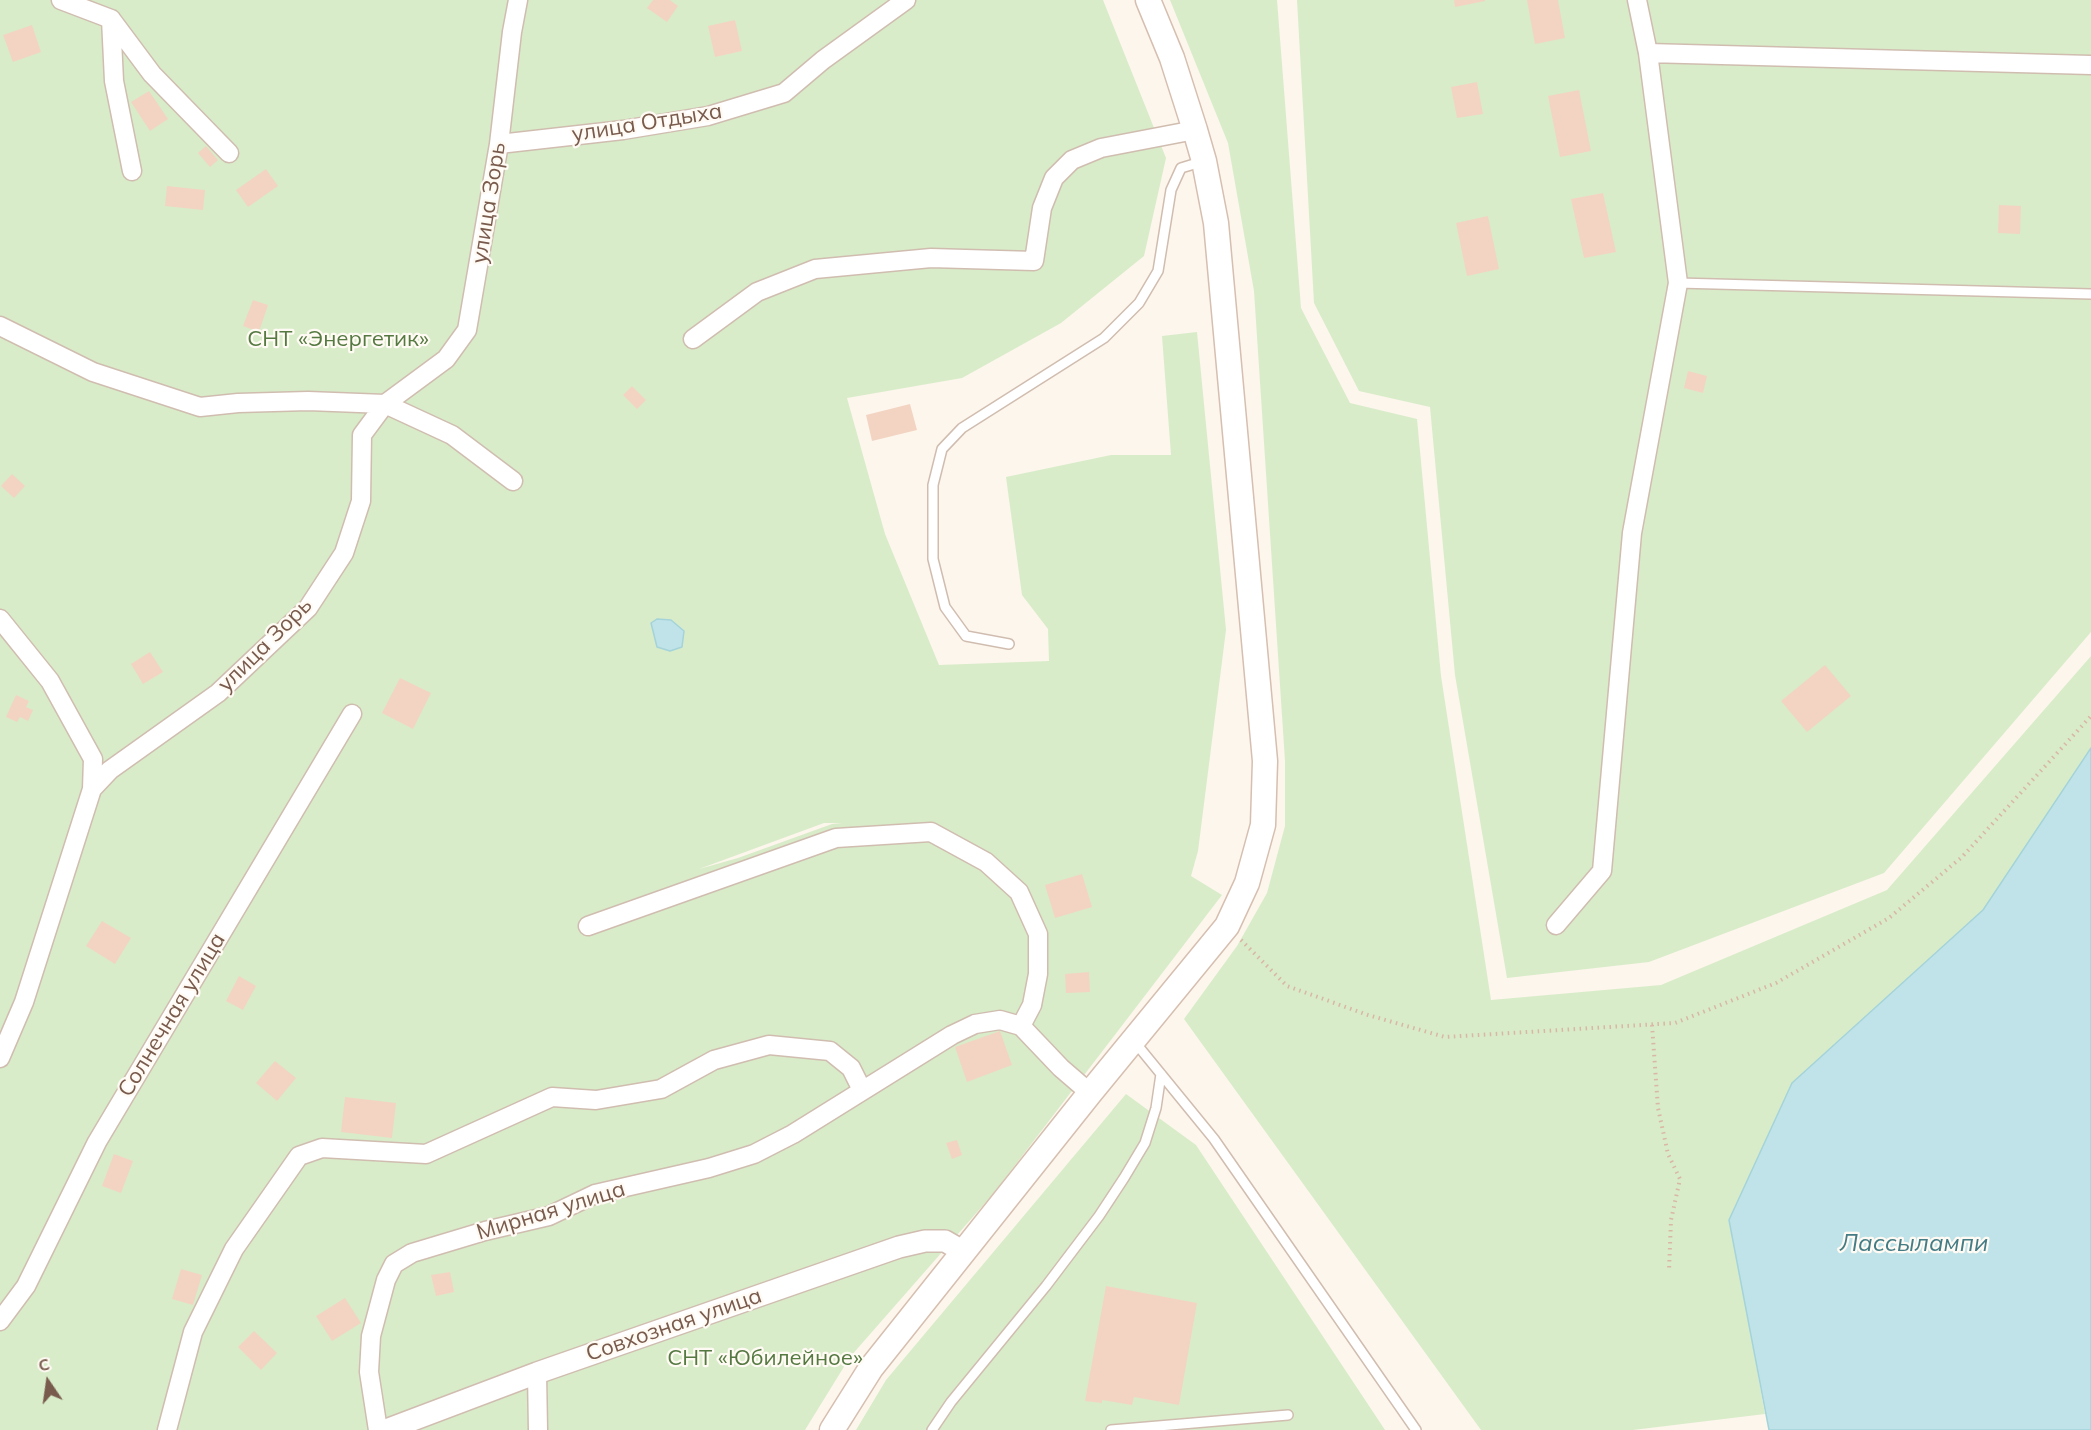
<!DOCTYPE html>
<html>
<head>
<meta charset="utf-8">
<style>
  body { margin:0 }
  #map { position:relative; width:2091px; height:1430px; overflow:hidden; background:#fdf6ec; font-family:Mulish,sans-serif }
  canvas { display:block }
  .north { position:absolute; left:18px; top:1352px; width:60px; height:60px; -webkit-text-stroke:4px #fffaf3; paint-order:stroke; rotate:347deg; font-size:16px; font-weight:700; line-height:24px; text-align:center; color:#795b4d }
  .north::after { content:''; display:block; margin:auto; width:21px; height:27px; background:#795b4d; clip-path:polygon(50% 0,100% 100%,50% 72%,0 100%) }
</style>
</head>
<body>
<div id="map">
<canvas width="2091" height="1430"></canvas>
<div class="north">С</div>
</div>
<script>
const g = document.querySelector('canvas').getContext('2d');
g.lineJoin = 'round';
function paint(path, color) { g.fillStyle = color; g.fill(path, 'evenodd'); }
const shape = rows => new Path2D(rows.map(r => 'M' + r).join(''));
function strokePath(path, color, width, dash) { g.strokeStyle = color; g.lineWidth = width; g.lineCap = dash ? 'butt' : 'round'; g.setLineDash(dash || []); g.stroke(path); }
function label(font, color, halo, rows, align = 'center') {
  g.font = font + ' Mulish,sans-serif'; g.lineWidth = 4.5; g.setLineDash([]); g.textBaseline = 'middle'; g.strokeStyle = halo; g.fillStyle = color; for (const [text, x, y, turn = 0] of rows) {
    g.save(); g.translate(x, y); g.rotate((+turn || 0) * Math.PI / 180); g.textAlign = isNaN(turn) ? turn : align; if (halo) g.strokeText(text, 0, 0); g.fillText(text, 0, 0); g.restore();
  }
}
paint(shape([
  [0,0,1103,0,1166,158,1144,256,1061,323,962,378,847,398,885,534,939,665,1049,661,1048,629,1022,595,1006,477,1111,455,1171,455,1162,336,1197,332,1226,630,1198,851,1191,876,1222,895,993,1194,850,1357,805,1430,0,1430],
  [824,823,842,823,832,824,738,858,699,869],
  [1170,0,1277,0,1301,308,1350,403,1417,419,1441,676,1491,1000,1661,985,1887,890,2091,656,2091,748,1983,910,1792,1083,1730,1220,1765,1414,1633,1430,1481,1430,1184,1019,1237,946,1267,893,1285,826,1285,761,1254,291,1228,143],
  [1297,0,2091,0,2091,632,1884,873,1649,962,1507,978,1455,675,1430,407,1359,391,1314,303],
  [1126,1094,1196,1145,1385,1430,856,1430,886,1380]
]), '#d8ecc9');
const water = shape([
  [657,619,671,620,684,631,682,647,670,651,657,647,651,623,657,619],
  [2091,748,2091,1430,1769,1430,1729,1220,1792,1083,1983,910,2091,748]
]);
paint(water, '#bfe3e8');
strokePath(water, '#a5d3da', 1.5);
paint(shape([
  [653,0,670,0,678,6,667,22,647,8],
  [1454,0,1485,0,1485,1,1455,7],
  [1527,0,1558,0,1565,38,1535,44],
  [735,20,742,51,715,57,708,26],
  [32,25,41,52,13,62,3,35],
  [1477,82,1483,114,1457,118,1451,87],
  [1579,90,1591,151,1560,157,1548,96],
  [149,91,168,119,150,131,131,102],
  [206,146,218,160,210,167,198,153],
  [266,169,278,186,248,207,236,190],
  [167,186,205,190,203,210,165,206],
  [1603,193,1616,252,1584,258,1571,199],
  [1999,205,2021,206,2020,234,1998,233],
  [1488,216,1499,269,1467,276,1456,223],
  [253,300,268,305,259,332,243,326],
  [1688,371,1707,376,1703,393,1684,388],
  [632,386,646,400,637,409,623,395],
  [910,404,917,430,872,441,866,415],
  [12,474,25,486,14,498,1,486],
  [150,652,163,672,143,684,131,664],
  [1825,665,1851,696,1807,732,1781,701],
  [400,678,431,693,413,729,382,713],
  [16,695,29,701,26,707,33,710,28,721,20,717,17,722,6,717],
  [1082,874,1092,907,1055,918,1045,885],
  [102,921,131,938,115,964,86,946],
  [1089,972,1090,992,1066,993,1065,974],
  [239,976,256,986,243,1010,226,1001],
  [1000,1031,1012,1065,967,1082,955,1047],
  [275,1061,296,1078,277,1101,256,1083],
  [345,1097,396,1103,392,1138,341,1132],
  [957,1140,962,1155,952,1159,946,1143],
  [114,1154,133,1161,121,1193,102,1186],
  [181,1269,202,1275,193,1305,172,1299],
  [450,1272,454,1292,436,1296,431,1275],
  [1106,1286,1197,1303,1179,1405,1134,1397,1132,1405,1102,1400,1102,1403,1085,1401],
  [345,1298,361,1323,332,1341,316,1316],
  [254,1331,277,1353,261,1370,238,1347]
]), '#f3d4c3');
const service = shape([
  [1678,283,2091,294],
  [1009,644,966,636,945,607,933,559,933,485,942,449,962,428,1104,338,1139,303,1158,271,1171,190,1181,168,1204,161],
  [1134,1041,1214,1139,1416,1430],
  [932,1430,951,1402,1046,1286,1099,1216,1124,1178,1145,1143,1156,1108,1161,1074],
  [1111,1430,1288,1415]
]);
const minor = shape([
  [61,0,111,19,114,81,132,171],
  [111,19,152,74,229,153],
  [1648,53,2091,65],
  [499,144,623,130,708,116,784,93,823,60,906,0],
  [0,326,93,372,200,407,238,403,308,401,385,404,452,435,513,481],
  [693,339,757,292,815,269,931,258,1034,261,1042,208,1054,178,1072,160,1101,148,1195,130],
  [0,619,50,681,93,759,92,789],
  [1556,925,1602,871,1632,533,1678,283,1648,53,1637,0],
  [588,926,836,838,931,832,986,862,1019,892,1038,934,1038,974,1032,1005,1021,1026],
  [0,1058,24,1002,92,789,110,770,218,693,308,608,344,553,361,501,362,435,385,404,446,359,467,330,499,144,512,32,518,0],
  [0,1321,26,1286,97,1142,352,714],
  [537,1373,538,1430],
  [167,1430,193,1332,234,1249,299,1156,322,1148,426,1154,552,1097,596,1100,661,1089,714,1060,769,1045,830,1051,851,1068,862,1090],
  [378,1430,369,1372,371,1336,386,1280,394,1264,412,1253,485,1231,549,1216,595,1194,709,1168,754,1154,793,1134,952,1035,975,1024,1000,1020,1021,1026,1061,1068,1090,1093]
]);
const tertiary = shape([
  [386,1430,537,1373,899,1247,925,1241,945,1241,964,1252]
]);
const secondary = shape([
  [832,1430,871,1368,1090,1093,1227,926,1247,883,1263,825,1265,761,1216,223,1204,161,1195,130,1172,58,1148,0]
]);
strokePath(service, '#d0bdb0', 12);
strokePath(minor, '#d0bdb0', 21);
strokePath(tertiary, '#d0bdb0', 24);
strokePath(secondary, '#d6bfb0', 27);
strokePath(shape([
  [1241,940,1287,986,1368,1015,1445,1037,1675,1023,1776,983,1889,918,1962,857,2091,716],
  [1652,1025,1658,1108,1668,1154,1680,1179,1671,1220,1669,1271]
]), '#d9b7a5', 4, [1.5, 4.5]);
strokePath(service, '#fff', 9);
strokePath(minor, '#fff', 18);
strokePath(tertiary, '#fff', 21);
strokePath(secondary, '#fff', 24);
label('22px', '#795b4d', '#fffaf3', [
  ["улица Отдыха",647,123,-9],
  ["улица Зорь",489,203,-81],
  ["улица Зорь",265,645,-45],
  ["Солнечная улица",172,1015,-59],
  ["Мирная улица",551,1211,-17],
  ["Совхозная улица",674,1325,-19]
]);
label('22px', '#547941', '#fffaf3', [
  ["СНТ «Энергетик»",338,339],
  ["СНТ «Юбилейное»",765,1358]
]);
label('italic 24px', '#437c85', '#fffaf3', [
  ["Лассылампи",1914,1244]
]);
</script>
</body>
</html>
